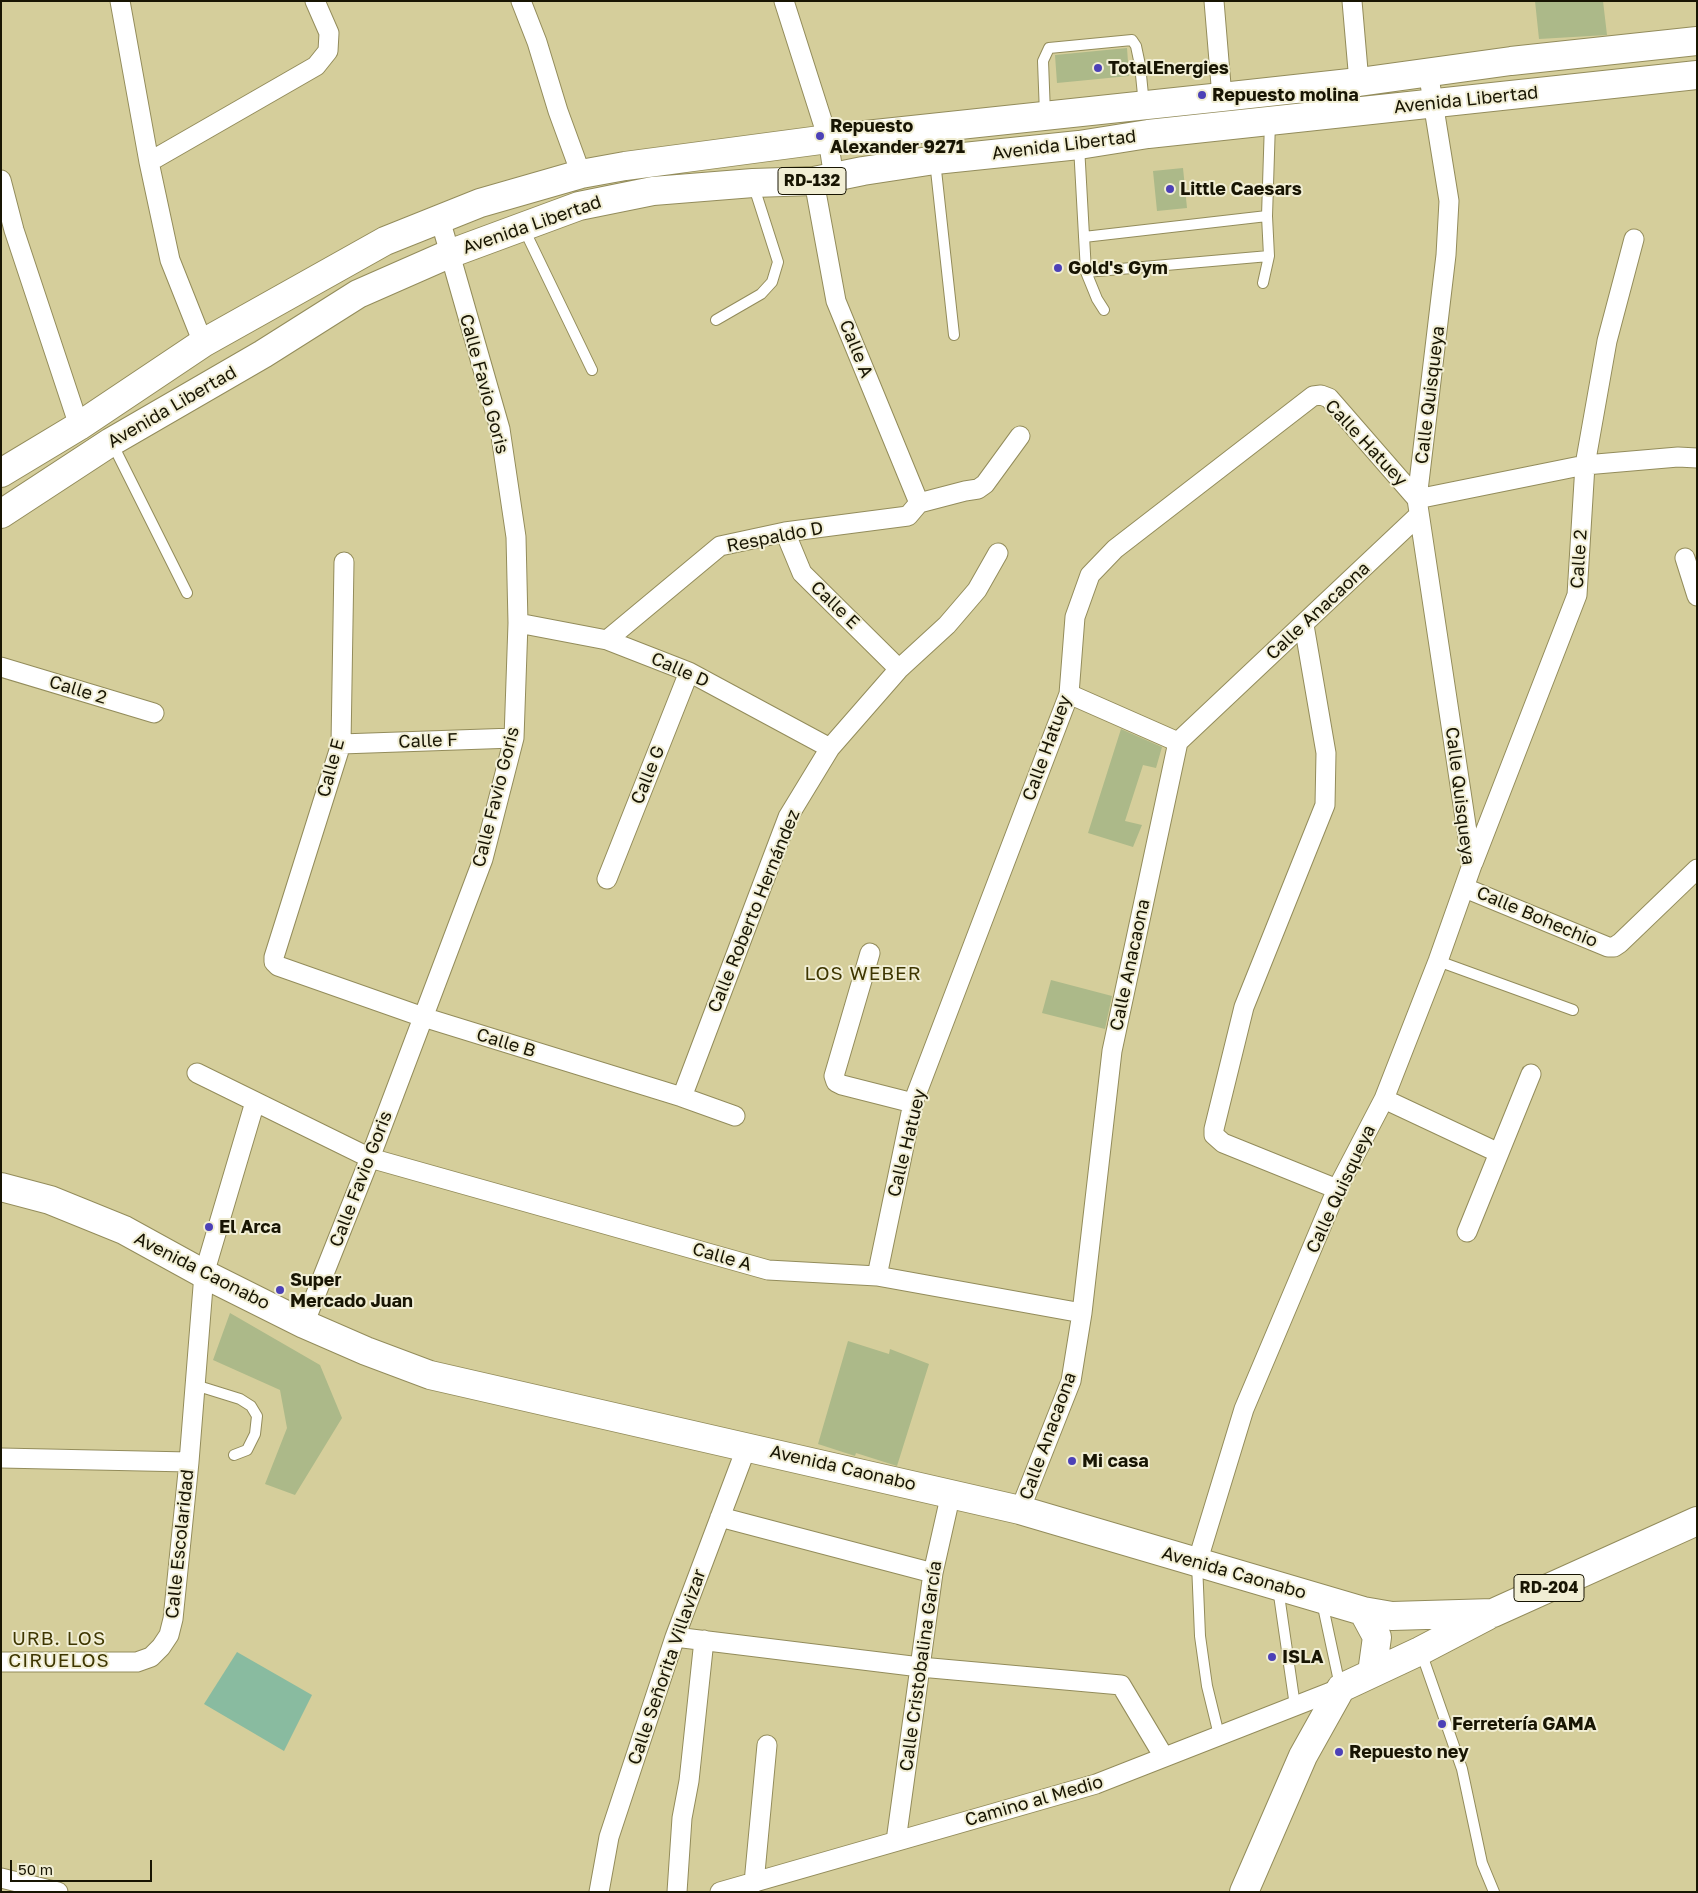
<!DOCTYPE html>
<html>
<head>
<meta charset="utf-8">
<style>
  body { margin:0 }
  #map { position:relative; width:1698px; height:1893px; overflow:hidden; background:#d5ce9b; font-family:"Golos Text",sans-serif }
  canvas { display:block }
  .frame { position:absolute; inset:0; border:2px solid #181503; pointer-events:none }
  .scale { position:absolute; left:10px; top:1860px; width:142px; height:22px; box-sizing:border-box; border:2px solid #181503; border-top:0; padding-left:6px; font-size:15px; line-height:18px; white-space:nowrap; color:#181503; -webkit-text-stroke:4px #f1eed4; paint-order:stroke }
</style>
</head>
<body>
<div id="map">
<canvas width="1698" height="1893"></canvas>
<div class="frame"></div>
<div class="scale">50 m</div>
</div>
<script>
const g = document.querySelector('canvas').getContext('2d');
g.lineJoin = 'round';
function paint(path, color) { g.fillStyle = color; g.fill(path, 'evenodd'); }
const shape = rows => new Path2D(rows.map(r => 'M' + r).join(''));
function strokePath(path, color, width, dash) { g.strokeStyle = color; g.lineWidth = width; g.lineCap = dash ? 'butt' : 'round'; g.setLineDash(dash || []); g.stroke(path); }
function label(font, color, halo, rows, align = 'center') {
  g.font = font + ' "Golos Text",sans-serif'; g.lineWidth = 4; g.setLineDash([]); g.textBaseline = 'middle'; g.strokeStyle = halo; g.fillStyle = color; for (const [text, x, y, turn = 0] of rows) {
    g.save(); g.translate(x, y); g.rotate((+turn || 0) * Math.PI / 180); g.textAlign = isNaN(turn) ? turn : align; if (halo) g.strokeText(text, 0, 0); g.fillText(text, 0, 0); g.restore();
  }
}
paint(shape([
  [237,1652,312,1695,284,1751,204,1704]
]), '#89bba0');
paint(shape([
  [1535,1,1603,1,1607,35,1539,39],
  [1127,48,1129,76,1057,83,1055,55],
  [1183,168,1187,208,1157,211,1153,171],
  [1121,729,1162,747,1156,768,1143,765,1125,821,1142,825,1133,847,1088,833],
  [1051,980,1112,996,1105,1029,1042,1013],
  [230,1313,320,1365,342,1418,295,1495,265,1484,287,1428,280,1390,213,1360],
  [848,1341,889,1354,890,1349,929,1364,897,1466,856,1453,855,1456,818,1444]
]), '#acb989');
const lane = shape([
  [1045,114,1043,61,1049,48,1132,40,1136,46,1140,65,1144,105],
  [1079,146,1086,272,1097,299,1104,310],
  [935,161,954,335],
  [523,227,592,370],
  [1084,237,1267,216],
  [1086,272,1269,256],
  [1263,283,1269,256,1267,216,1270,122],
  [716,320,761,294,772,282,778,262,753,184],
  [112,443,187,593],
  [1438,961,1573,1010],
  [195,1385,240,1399,251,1406,257,1416,255,1434,247,1450,234,1455],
  [1197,1563,1200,1636,1207,1686,1219,1735],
  [1278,1588,1295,1706],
  [1322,1602,1340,1686],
  [1421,1652,1462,1769,1482,1863,1494,1892]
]);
const street = shape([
  [120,1,149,162,170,260,203,343],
  [521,1,537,42,558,111,581,174],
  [784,1,828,139,834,178],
  [1214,1,1222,97],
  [1352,1,1359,82],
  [149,162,316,66,328,51,329,33,315,1],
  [1,180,14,230,79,426],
  [919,503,965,491,978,489,985,484,1020,436],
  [785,532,802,573,899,669],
  [1685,558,1697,596],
  [344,562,341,744,274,957,274,962,278,966,423,1017,682,1097,735,1116],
  [518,623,607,640,689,672,830,748],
  [1304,625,1326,753,1325,805,1244,1007,1214,1129,1214,1135,1223,1143,1337,1189],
  [607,640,720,546,785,532,908,516,919,503,836,301,814,181],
  [1,667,154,713],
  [1069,694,1178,742],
  [341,744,514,738],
  [1473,863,1577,595,1585,465,1607,341,1634,239],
  [607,879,689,672],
  [1465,888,1608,947,1614,947,1620,943,1697,869],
  [870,953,834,1076,836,1082,842,1085,913,1103],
  [197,1073,370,1158,768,1270,877,1276,1082,1313],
  [682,1097,788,817,830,748,899,669,947,625,977,590,998,553],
  [1384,1099,1499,1153],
  [1467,1232,1531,1074],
  [877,1276,913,1103,1069,694,1075,617,1090,575,1115,549,1313,396,1321,395,1329,398,1417,499,1585,465,1678,457,1697,458],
  [304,1324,370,1158,483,859,514,738,518,623,516,537,500,429,440,219],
  [1,1458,189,1462],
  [1020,1510,1071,1381,1082,1313,1112,1051,1178,742,1419,515],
  [720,1517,933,1573],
  [1197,1563,1244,1409,1337,1189,1384,1099,1438,961,1472,865,1417,499,1446,255,1449,201,1428,71],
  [675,1637,920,1667,1121,1685,1164,1757],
  [1,1662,137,1662,151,1657,161,1647,169,1635,173,1619,189,1462,204,1274,255,1102],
  [896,1841,933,1573,951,1493],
  [1,1878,58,1892],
  [754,1883,767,1745],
  [599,1892,609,1837,675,1637,747,1446],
  [677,1892,682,1818,689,1781,704,1640],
  [720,1892,1096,1784,1341,1688]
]);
const primary = shape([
  [1,473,79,426,203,343,385,241,480,203,581,174,625,166,828,139,1222,97,1359,82,1511,61,1697,41],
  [1,514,111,442,263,354,358,294,449,254,579,206,653,191,753,183,814,181,863,171,935,160,1079,145,1148,134,1697,75],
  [1,1187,50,1200,124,1230,204,1274,304,1324,366,1351,430,1375,1020,1510,1363,1611,1392,1616,1493,1613,1697,1521],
  [1363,1611,1377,1637,1372,1673],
  [1244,1892,1303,1756,1341,1688,1420,1651,1487,1616]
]);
strokePath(lane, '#938c5b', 12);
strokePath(street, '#938c5b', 21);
strokePath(primary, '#938c5b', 30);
strokePath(lane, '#fff', 10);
strokePath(street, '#fff', 19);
strokePath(primary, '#fff', 28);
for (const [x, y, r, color] of [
  [1098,68,5,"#4c41b7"],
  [1202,95,5,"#4c41b7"],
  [820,136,5,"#4c41b7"],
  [1170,189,5,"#4c41b7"],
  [1058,268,5,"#4c41b7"],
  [209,1227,5,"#4c41b7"],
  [280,1290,5,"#4c41b7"],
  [1072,1461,5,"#4c41b7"],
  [1272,1657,5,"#4c41b7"],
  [1442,1724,5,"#4c41b7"],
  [1339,1752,5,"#4c41b7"]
]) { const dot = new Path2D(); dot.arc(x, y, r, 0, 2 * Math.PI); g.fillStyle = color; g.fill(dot); strokePath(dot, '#f1eed4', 2); }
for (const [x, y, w] of [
  [812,181,68],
  [1549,1588,70]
]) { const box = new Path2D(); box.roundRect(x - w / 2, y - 13.5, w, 27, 4); g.fillStyle = '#f1eed4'; g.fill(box); strokePath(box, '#181503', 1); }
label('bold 16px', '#181503', null, [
  ["RD-132",812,181],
  ["RD-204",1549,1588]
]);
label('bold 18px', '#181503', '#f1eed4', [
  ["TotalEnergies",1108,68],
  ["Repuesto molina",1212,95],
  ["Repuesto",830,126],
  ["Alexander 9271",830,147],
  ["Little Caesars",1180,189],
  ["Gold's Gym",1068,268],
  ["El Arca",219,1227],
  ["Super",290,1280],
  ["Mercado Juan",290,1301],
  ["Mi casa",1082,1461],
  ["ISLA",1282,1657],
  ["Ferretería GAMA",1452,1724],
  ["Repuesto ney",1349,1752]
], 'left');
label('18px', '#181503', '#f1eed4', [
  ["Avenida Libertad",1466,100,-6],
  ["Avenida Libertad",1064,145,-7],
  ["Avenida Libertad",532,225,-19],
  ["Calle A",856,349,68],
  ["Calle Favio Goris",484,384,75],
  ["Calle Quisqueya",1430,395,-83],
  ["Avenida Libertad",172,407,-30],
  ["Calle Hatuey",1366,443,47],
  ["Respaldo D",775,537,-11],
  ["Calle 2",1579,559,-86],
  ["Calle E",835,605,44],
  ["Calle Anacaona",1318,611,-43],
  ["Calle D",680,670,24],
  ["Calle 2",78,690,17],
  ["Calle F",428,741,-2],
  ["Calle Hatuey",1047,748,-70],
  ["Calle E",331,768,-75],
  ["Calle G",648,775,-68],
  ["Calle Quisqueya",1460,796,83],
  ["Calle Favio Goris",496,797,-76],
  ["Calle Roberto Hernández",754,911,-68],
  ["Calle Bohechio",1537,917,23],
  ["Calle Anacaona",1130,965,-78],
  ["Calle B",506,1043,17],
  ["Calle Hatuey",907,1143,-76],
  ["Calle Favio Goris",361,1179,-69],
  ["Calle Quisqueya",1341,1189,-65],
  ["Calle A",722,1257,16],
  ["Avenida Caonabo",202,1271,27],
  ["Calle Anacaona",1048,1436,-70],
  ["Avenida Caonabo",843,1468,13],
  ["Calle Escolaridad",180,1544,-84],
  ["Avenida Caonabo",1234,1573,16],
  ["Calle Cristobalina García",921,1666,-82],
  ["Calle Señorita Villavizar",667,1667,-71],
  ["Camino al Medio",1034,1801,-16]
]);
g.letterSpacing = '1px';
label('19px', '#3e3601', '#f1eed4', [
  ["LOS WEBER",863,974],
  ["URB. LOS",59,1639],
  ["CIRUELOS",59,1661]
]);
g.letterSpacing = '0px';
</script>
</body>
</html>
